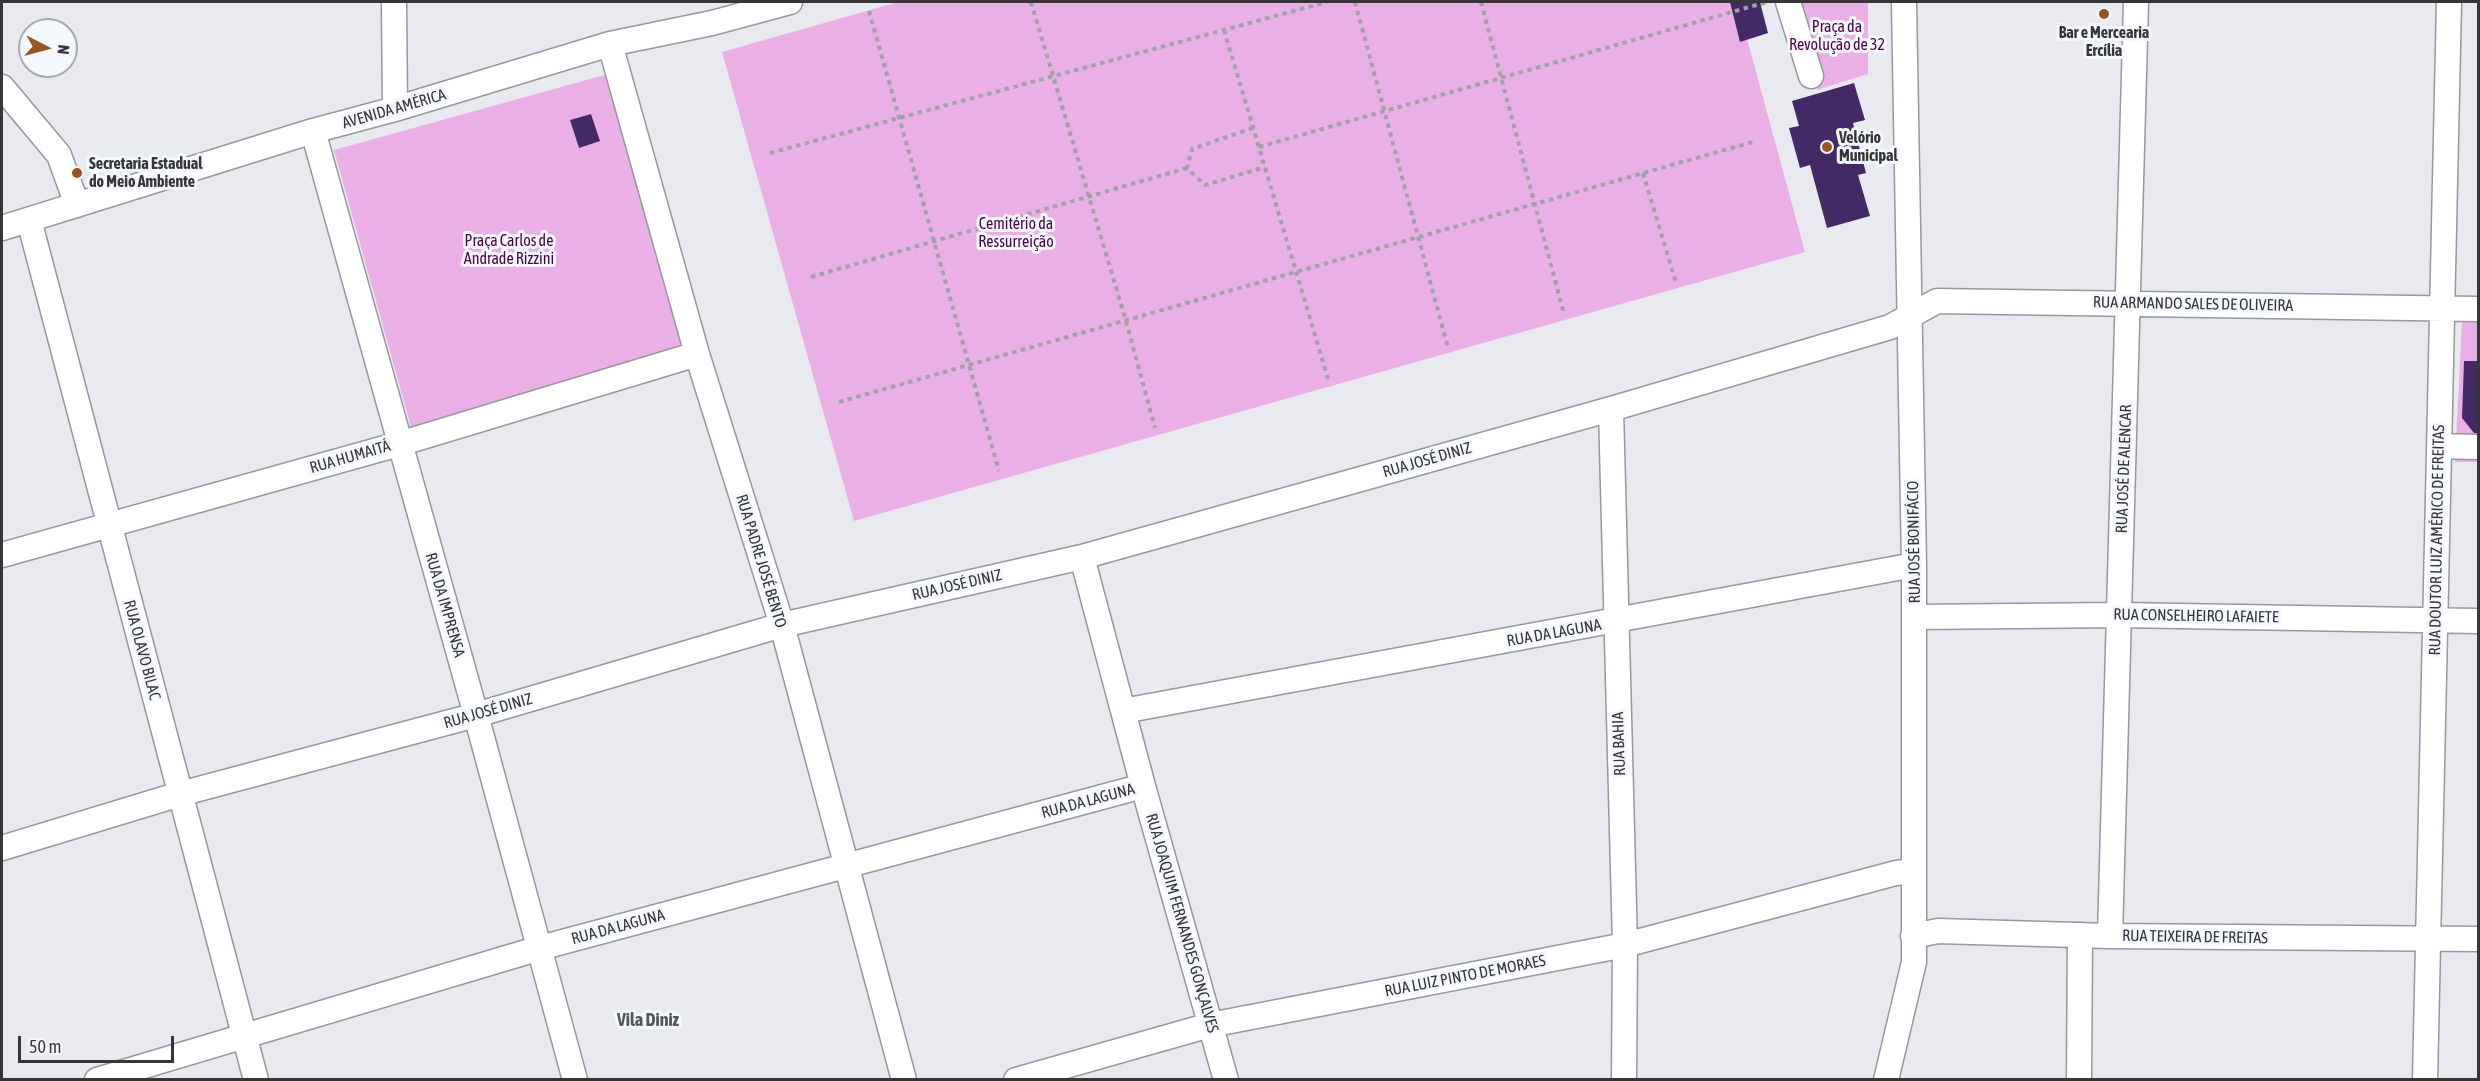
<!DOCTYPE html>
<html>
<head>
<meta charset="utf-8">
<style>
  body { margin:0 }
  #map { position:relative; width:2480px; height:1081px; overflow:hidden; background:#e8eaf0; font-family:"Asap Condensed",sans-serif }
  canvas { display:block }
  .frame { position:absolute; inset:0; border:3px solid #363639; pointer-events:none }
  .north { position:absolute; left:18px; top:18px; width:60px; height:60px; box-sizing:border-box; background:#f5f7fe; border:2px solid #a9aaaf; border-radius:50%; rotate:96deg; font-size:16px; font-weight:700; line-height:24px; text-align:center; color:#363639 }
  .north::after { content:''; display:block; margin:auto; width:21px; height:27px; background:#96561f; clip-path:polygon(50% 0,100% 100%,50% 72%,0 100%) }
  .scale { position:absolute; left:18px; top:1036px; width:156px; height:27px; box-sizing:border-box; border:3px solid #363639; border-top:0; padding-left:8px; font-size:18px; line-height:21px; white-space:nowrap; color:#363639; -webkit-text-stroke:4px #f5f7fe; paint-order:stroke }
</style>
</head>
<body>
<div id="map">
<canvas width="2480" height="1081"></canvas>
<div class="frame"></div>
<div class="north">N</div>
<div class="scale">50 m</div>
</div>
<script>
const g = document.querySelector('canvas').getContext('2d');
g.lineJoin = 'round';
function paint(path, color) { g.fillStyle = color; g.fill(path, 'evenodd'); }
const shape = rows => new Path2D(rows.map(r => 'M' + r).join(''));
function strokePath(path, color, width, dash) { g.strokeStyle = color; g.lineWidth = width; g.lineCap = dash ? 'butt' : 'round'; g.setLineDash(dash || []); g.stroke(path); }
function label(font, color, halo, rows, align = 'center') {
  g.font = font + ' "Asap Condensed",sans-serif'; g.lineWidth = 6; g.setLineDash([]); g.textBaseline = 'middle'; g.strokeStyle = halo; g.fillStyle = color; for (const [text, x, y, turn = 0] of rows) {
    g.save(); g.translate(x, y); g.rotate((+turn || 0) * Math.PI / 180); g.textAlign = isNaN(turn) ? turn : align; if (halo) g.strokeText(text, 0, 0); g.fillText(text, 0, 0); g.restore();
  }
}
paint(shape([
  [898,2,1737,2,1805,252,854,521,722,52],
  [1797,2,1868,2,1868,74,1817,90],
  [608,74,684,350,411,427,334,150],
  [2462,321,2478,322,2478,462,2455,462]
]), '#eaafe5');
paint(shape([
  [1730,2,1760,2,1768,33,1740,42],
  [1854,83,1865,120,1853,123,1866,173,1858,175,1870,216,1827,228,1810,165,1800,168,1789,128,1799,126,1792,101],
  [591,114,600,141,579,148,570,120],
  [2464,361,2478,361,2478,433,2474,433,2462,418]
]), '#432a67');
const minor = shape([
  [394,2,395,109],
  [1788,2,1811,76],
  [610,44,697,354,782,625,904,1080],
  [2,87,59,155,77,205],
  [313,131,476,715,575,1080],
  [29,220,256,1080],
  [2,228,313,131,395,109,610,44,712,23,790,2],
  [1611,409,1625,945,1624,1080],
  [2439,446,2478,447],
  [2,555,399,444,697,354],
  [1082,557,1143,786,1226,1080],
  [1914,617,2119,615,2478,621],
  [1123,711,1914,565],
  [2,848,180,794,476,715,782,625,1082,557,1611,409,1890,327,1937,301,2478,309],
  [1913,936,1938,931,2110,936,2478,939],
  [2110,936,2136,2],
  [97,1080,540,948,1143,786],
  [1016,1080,1210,1025,1625,945,1896,873,1914,871],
  [1886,1080,1914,962,1914,565,1904,2],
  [2079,1080,2080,935],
  [2425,1080,2449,2]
]);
strokePath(minor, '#96989e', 27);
strokePath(shape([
  [1031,2,1126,321,1155,428],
  [1355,2,1448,348],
  [1481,2,1564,314],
  [869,11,999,471],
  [1224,30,1329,382],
  [1253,128,1192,149,1187,168,1205,185,1265,167],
  [1259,147,1767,2],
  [770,153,1327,2],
  [1643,173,1676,283],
  [811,277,1187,168],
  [839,402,1756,141]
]), '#a0a2a6', 4, [4.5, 4.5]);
strokePath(minor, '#fff', 24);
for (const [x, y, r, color] of [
  [2104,14,6,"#96561f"],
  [1827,147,6,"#96561f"],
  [77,173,6,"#96561f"]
]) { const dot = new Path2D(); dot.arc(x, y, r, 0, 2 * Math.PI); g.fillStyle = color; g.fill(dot); strokePath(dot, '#f5f7fe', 2); }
label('16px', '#4c004a', '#f5f7fe', [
  ["Praça da",1837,27],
  ["Revolução de 32",1837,45],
  ["Cemitério da",1016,224],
  ["Ressurreição",1016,242],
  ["Praça Carlos de",509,241],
  ["Andrade Rizzini",509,259]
]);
label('bold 16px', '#363639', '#f5f7fe', [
  ["Bar e Mercearia",2104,33,"center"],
  ["Ercília",2104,51,"center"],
  ["Velório",1839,138],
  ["Municipal",1839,156],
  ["Secretaria Estadual",89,164],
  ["do Meio Ambiente",89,182]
], 'left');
label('16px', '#363639', '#f5f7fe', [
  ["AVENIDA AMÉRICA",394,109,-16],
  ["RUA ARMANDO SALES DE OLIVEIRA",2193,304,1],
  ["RUA HUMAITÁ",350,457,-16],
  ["RUA JOSÉ DINIZ",1427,460,-16],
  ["RUA JOSÉ DE ALENCAR",2124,469,-88],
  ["RUA DOUTOR LUIZ AMÉRICO DE FREITAS",2437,540,-89],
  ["RUA JOSÉ BONIFÁCIO",1914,542,-91],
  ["RUA PADRE JOSÉ BENTO",761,561,73],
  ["RUA JOSÉ DINIZ",957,585,-13],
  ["RUA DA IMPRENSA",445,605,74],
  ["RUA CONSELHEIRO LAFAIETE",2196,616,1],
  ["RUA DA LAGUNA",1554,633,-10],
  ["RUA OLAVO BILAC",142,650,75],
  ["RUA JOSÉ DINIZ",488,711,-16],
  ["RUA BAHIA",1619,744,-92],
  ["RUA DA LAGUNA",1088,801,-15],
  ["RUA JOAQUIM FERNANDES GONÇALVES",1182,923,74],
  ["RUA DA LAGUNA",618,927,-15],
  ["RUA TEIXEIRA DE FREITAS",2195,937,1],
  ["RUA LUIZ PINTO DE MORAES",1465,976,-11]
]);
label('bold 18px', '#525459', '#f5f7fe', [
  ["Vila Diniz",648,1020]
]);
</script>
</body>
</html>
